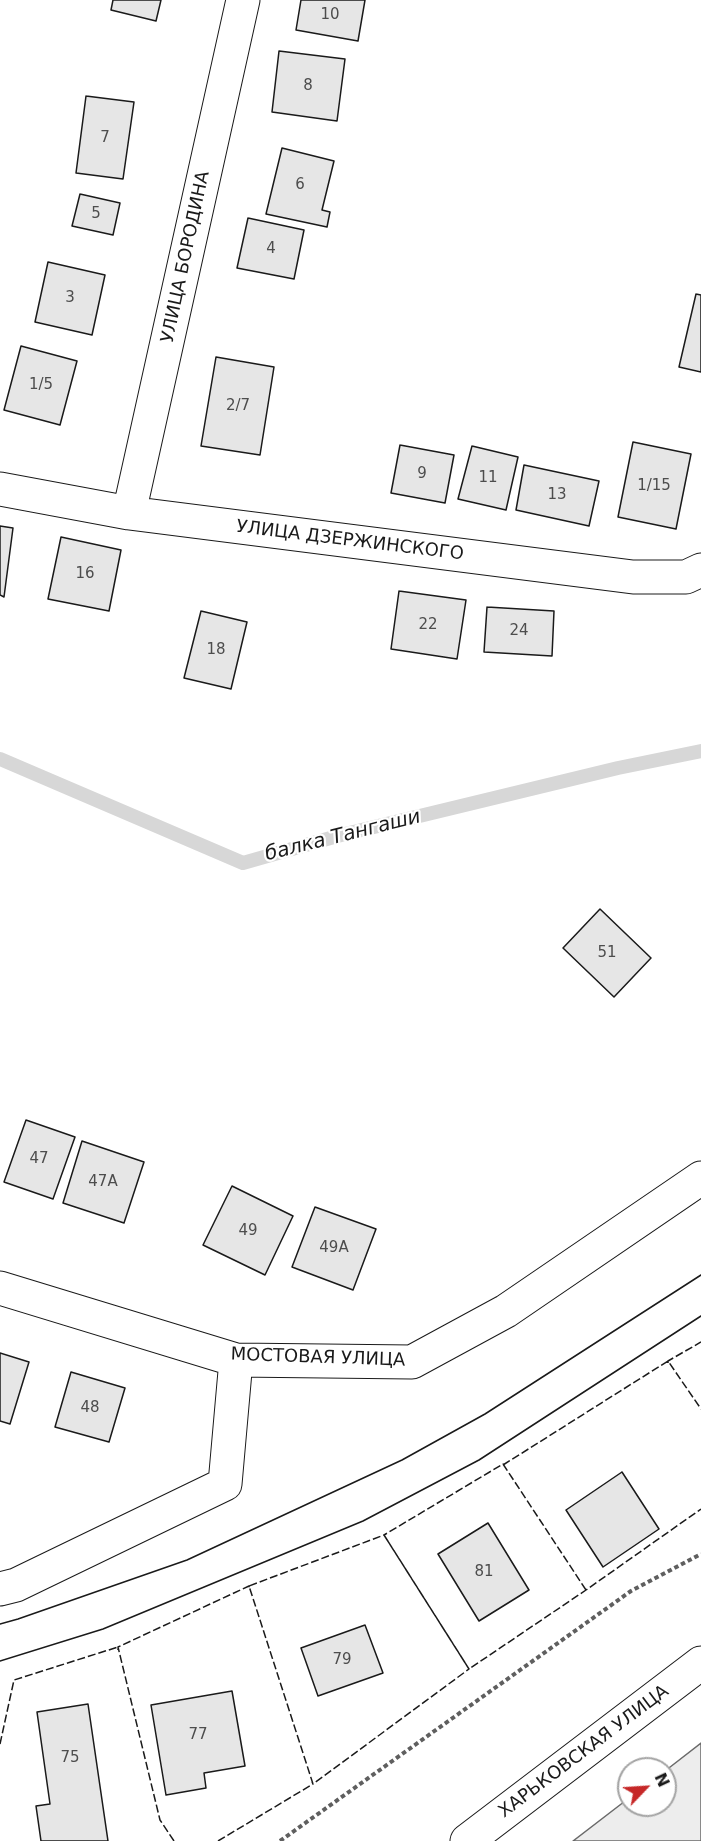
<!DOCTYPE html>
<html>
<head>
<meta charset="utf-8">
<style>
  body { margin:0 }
  #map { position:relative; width:701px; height:1841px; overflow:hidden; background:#fff; font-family:"DejaVu Sans",sans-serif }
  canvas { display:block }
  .north { position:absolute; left:617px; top:1757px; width:60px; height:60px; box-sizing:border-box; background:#fff; border:2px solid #a3a3a3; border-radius:50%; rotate:65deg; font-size:16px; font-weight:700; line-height:24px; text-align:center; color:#1a1a1a }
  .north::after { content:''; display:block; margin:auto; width:21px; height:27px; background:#c62828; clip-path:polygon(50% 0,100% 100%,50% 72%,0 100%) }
</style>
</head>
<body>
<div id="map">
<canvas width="701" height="1841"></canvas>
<div class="north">N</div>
</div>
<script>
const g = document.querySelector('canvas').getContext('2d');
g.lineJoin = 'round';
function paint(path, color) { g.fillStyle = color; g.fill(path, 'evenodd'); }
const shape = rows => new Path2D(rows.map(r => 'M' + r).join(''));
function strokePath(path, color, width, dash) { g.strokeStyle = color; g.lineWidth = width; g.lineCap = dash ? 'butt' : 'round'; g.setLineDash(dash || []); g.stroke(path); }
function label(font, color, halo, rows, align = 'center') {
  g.font = font + ' "DejaVu Sans",sans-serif'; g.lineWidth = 4.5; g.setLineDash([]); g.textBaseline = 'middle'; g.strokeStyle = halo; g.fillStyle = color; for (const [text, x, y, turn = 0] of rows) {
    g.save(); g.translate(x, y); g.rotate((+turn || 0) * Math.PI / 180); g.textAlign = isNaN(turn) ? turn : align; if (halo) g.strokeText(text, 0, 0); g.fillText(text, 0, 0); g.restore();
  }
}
const built = shape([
  [701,1743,701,1841,573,1841,629,1798,629,1805,665,1805,665,1771,701,1743]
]);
paint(built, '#ededed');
strokePath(built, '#6a6a6a', 1.5);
strokePath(shape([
  [0,759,243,863,341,835,618,768,701,751]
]), '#d7d7d7', 14);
const building = shape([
  [113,0,161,0,156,21,111,10,113,0],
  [301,0,365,0,358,41,296,30,301,0],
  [279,51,345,59,337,121,272,112,279,51],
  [86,96,134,102,123,179,76,173,86,96],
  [282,148,334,161,322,210,330,212,327,227,266,214,282,148],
  [80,194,120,203,113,235,72,226,80,194],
  [248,218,304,230,294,279,237,268,248,218],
  [48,262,105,275,92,335,35,322,48,262],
  [696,294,701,295,701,372,679,367,696,294],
  [21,346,77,361,60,425,4,410,21,346],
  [216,357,274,367,260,455,201,446,216,357],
  [633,442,691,454,676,529,618,517,633,442],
  [400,445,454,455,445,503,391,493,400,445],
  [472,446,518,457,506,510,458,499,472,446],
  [524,465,599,481,589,526,516,510,524,465],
  [0,526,13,528,4,597,0,595,0,526],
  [61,537,121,550,109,611,48,599,61,537],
  [399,591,466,600,457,659,391,649,399,591],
  [487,607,554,611,552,656,484,652,487,607],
  [201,611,247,622,231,689,184,678,201,611],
  [600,909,651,958,614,997,563,948,600,909],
  [26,1120,75,1137,53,1199,4,1182,26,1120],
  [82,1141,144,1162,124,1223,63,1203,82,1141],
  [232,1186,293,1216,265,1275,203,1245,232,1186],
  [315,1207,376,1229,353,1290,292,1267,315,1207],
  [0,1353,29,1362,10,1424,0,1421,0,1353],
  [71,1372,125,1388,109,1442,55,1427,71,1372],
  [622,1472,659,1529,603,1567,566,1510,622,1472],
  [488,1523,529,1590,479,1621,438,1554,488,1523],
  [365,1625,383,1673,318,1696,301,1648,365,1625],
  [232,1691,245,1766,204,1773,206,1788,166,1795,151,1705,232,1691],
  [88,1704,108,1841,41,1841,36,1806,50,1804,37,1712,88,1704]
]);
paint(building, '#e6e6e6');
strokePath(building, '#1a1a1a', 1.5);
const street = shape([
  [0,489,129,513,633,577,686,577,701,570],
  [129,513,243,0],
  [0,1288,236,1360,412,1362,506,1311,701,1178],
  [0,1589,16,1585,225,1484,236,1360]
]);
const primary = shape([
  [467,1841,701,1663]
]);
strokePath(street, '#1a1a1a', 35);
strokePath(primary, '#1a1a1a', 35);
strokePath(shape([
  [280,1841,631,1591,701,1554]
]), '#5f5f5f', 4, [4.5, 3]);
strokePath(street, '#fff', 33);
strokePath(primary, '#fff', 33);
strokePath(shape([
  [0,1624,18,1619,187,1560,402,1460,485,1414,701,1275],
  [0,1661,103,1629,363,1521,479,1460,701,1316]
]), '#1a1a1a', 1.5);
strokePath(shape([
  [668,1363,668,1361,701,1342],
  [503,1465,668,1361,701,1409],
  [384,1535,469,1669,313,1784,249,1586,384,1535],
  [586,1590,503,1464,384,1535,469,1669,586,1590,701,1509],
  [0,1744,14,1680,118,1647,118,1650],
  [174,1841,160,1820,118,1647,249,1586,249,1588],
  [218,1841,313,1784,312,1782]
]), '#1a1a1a', 1.5, [8, 3]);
label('15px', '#4d4d4d', null, [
  ["10",330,15],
  ["8",308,86],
  ["7",105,138],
  ["6",300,185],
  ["5",96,214],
  ["4",271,249],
  ["3",70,298],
  ["1/5",41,385],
  ["2/7",238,406],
  ["9",422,474],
  ["11",488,478],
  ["1/15",654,486],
  ["13",557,495],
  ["16",85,574],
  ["22",428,625],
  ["24",519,631],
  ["18",216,650],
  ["51",607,953],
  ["47",39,1159],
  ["47А",103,1182],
  ["49",248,1231],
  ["49А",334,1248],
  ["48",90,1408],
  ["81",484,1572],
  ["79",342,1660],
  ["77",198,1735],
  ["75",70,1758]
]);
label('18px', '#1a1a1a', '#fff', [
  ["УЛИЦА БОРОДИНА",186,257,-78],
  ["УЛИЦА ДЗЕРЖИНСКОГО",350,541,7],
  ["МОСТОВАЯ УЛИЦА",318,1358,2],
  ["ХАРЬКОВСКАЯ УЛИЦА",584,1752,-37]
]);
label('italic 20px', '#1a1a1a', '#fff', [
  ["балка Тангаши",343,836,-14]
]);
</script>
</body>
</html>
